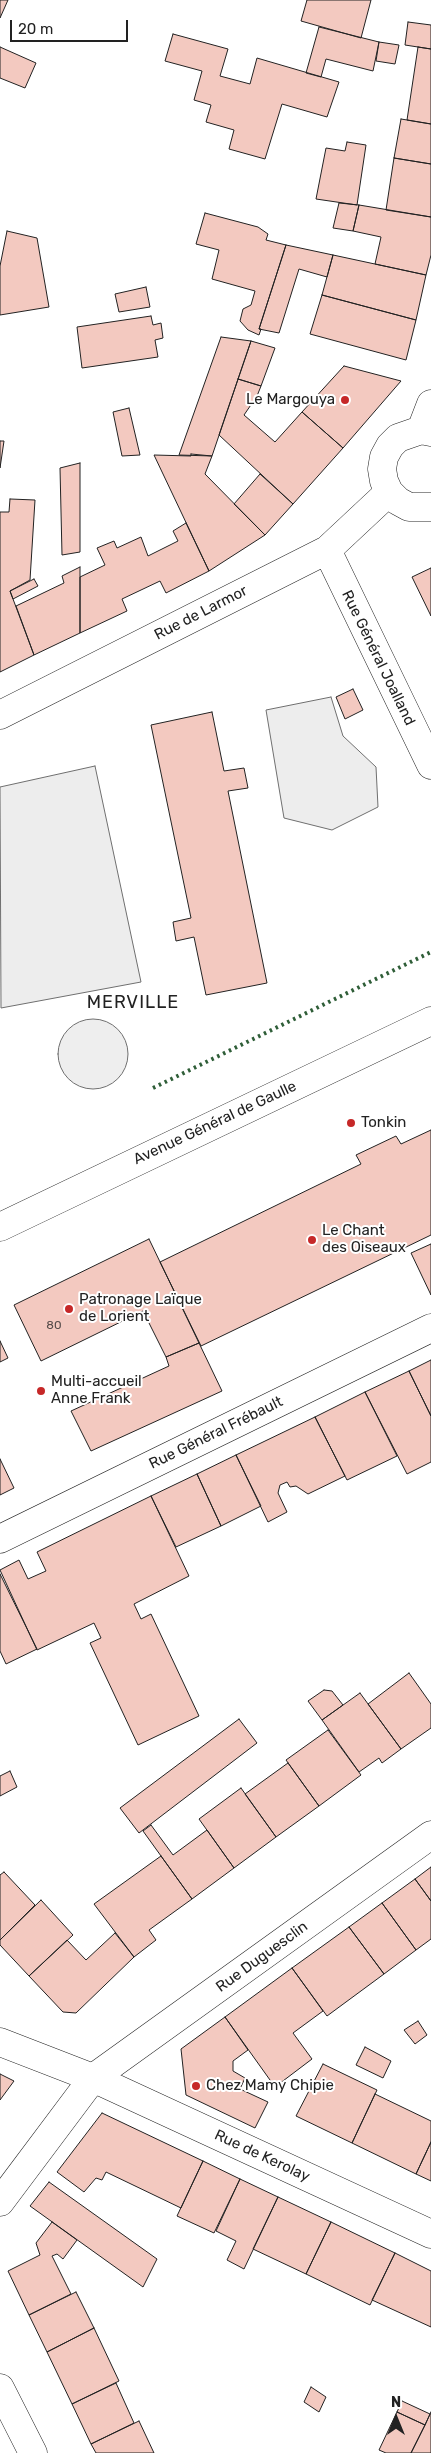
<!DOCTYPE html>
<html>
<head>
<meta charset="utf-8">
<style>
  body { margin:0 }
  #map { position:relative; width:431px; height:2453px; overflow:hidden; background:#fff; font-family:Rubik,sans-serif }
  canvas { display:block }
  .north { position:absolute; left:371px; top:2393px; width:50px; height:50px; -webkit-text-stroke:4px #fff; paint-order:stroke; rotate:0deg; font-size:14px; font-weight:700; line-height:20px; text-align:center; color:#222 }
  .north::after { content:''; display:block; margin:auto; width:18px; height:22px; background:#222; clip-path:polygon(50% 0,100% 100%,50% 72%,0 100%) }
  .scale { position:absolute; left:10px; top:20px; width:118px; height:22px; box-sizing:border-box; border:2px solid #222; border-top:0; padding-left:6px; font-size:15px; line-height:18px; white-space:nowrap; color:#222; -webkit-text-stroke:4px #fff; paint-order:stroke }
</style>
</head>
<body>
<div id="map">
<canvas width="431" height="2453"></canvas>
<div class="north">N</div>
<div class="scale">20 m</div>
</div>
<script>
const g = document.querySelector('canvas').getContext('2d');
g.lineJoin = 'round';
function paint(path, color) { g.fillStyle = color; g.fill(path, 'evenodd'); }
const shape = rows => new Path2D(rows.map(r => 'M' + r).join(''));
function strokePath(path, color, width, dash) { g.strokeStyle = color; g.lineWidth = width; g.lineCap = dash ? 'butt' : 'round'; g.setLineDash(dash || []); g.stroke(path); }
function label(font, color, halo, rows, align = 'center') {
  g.font = font + ' Rubik,sans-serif'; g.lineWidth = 4; g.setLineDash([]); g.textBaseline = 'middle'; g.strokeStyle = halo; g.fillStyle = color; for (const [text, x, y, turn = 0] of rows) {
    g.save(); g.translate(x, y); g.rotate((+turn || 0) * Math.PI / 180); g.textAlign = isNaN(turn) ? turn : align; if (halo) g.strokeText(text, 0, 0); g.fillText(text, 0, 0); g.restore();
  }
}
const green = shape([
  '58 1054a35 35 0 1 1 70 0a35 35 0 1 1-70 0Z'
]);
paint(green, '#eee');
strokePath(green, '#6f6f6f', 1);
const parking = shape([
  [331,697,343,736,376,767,378,807,332,830,284,818,266,710,331,697],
  [95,766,141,982,1,1008,0,787,95,766]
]);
paint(parking, '#ededed');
strokePath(parking, '#6f6f6f', 1);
const building = shape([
  [0,0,8,0,0,18,0,0],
  [307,0,371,0,361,38,301,21,307,0],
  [408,22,431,25,431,49,405,45,408,22],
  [319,27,379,42,373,71,326,59,321,77,306,73,319,27],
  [173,34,228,49,220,76,250,84,257,58,339,82,327,117,282,104,265,159,229,149,234,130,206,122,211,105,194,100,202,71,165,61,173,34],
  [379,42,399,45,395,64,376,61,379,42],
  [0,47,36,63,25,88,0,78,0,47],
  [418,47,431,49,431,124,407,120,418,47],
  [401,119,431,124,431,164,394,158,401,119],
  [347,142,366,145,357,205,316,199,326,148,345,151,347,142],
  [394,158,431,164,431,217,386,210,394,158],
  [339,203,359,205,353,231,333,228,339,203],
  [359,205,431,217,431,255,426,275,375,264,381,237,353,231,359,205],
  [205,213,258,227,268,234,266,240,286,245,259,329,261,329,259,335,248,330,240,321,243,309,251,305,255,291,212,279,219,250,196,244,205,213],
  [7,231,37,238,49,307,0,315,0,266,7,231],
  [286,245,333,255,327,277,299,269,279,333,259,329,286,245],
  [333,255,426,275,416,320,322,295,333,255],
  [146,287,150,307,119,312,115,294,146,287],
  [322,295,416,320,406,360,310,334,322,295],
  [151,316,153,325,161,323,163,338,155,340,158,357,82,368,77,327,151,316],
  [221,337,251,341,212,456,179,455,221,337],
  [251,341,275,348,261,386,238,379,251,341],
  [344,366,401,381,343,448,302,412,344,366],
  [238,379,261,386,257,396,244,415,275,442,302,412,343,448,293,504,219,435,238,379],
  [129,408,140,455,122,456,113,412,129,408],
  [0,441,4,441,0,468,0,441],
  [191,454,212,456,205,474,265,535,209,571,154,455,191,456,191,454],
  [80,463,80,552,62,555,60,468,80,463],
  [260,474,293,504,265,535,234,504,260,474],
  [10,499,35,500,30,580,10,591,34,655,0,672,0,512,9,512,10,499],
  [186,523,209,571,166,593,160,581,122,599,127,611,80,633,80,577,105,565,97,548,114,541,117,548,141,537,148,556,178,541,173,531,186,523],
  [80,567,80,633,34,655,16,606,64,583,62,576,80,567],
  [431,568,431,616,412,577,431,568],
  [34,579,38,586,13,599,10,591,34,579],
  [353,689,363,710,345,719,336,697,353,689],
  [212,712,224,771,244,768,248,788,228,791,267,983,206,995,194,937,176,941,173,922,191,918,151,725,212,712],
  [431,1130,431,1235,201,1346,160,1262,361,1164,356,1155,396,1136,401,1144,431,1130],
  [149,1239,199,1343,166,1357,143,1311,41,1361,14,1305,149,1239],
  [431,1244,431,1295,411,1253,431,1244],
  [0,1341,8,1358,0,1362,0,1341],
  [199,1343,222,1391,91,1451,71,1411,169,1366,166,1357,199,1343],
  [431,1360,431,1416,409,1371,431,1360],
  [409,1371,431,1416,431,1462,407,1474,365,1392,409,1371],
  [365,1392,397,1456,347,1480,315,1417,365,1392],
  [315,1417,345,1476,308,1494,296,1486,290,1487,287,1482,280,1485,278,1493,287,1512,268,1522,236,1455,315,1417],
  [236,1455,261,1506,221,1526,197,1474,236,1455],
  [0,1459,14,1488,0,1495,0,1459],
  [197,1474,221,1526,176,1547,151,1496,197,1474],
  [151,1496,189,1576,134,1604,141,1619,151,1614,199,1716,138,1745,90,1643,101,1638,94,1623,37,1650,0,1570,19,1560,28,1579,46,1571,37,1552,151,1496],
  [0,1574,37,1649,6,1664,0,1651,0,1574],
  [409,1673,431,1704,431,1728,401,1749,368,1704,409,1673],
  [324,1690,332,1691,343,1705,322,1720,308,1701,324,1690],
  [360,1693,401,1749,382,1763,379,1758,359,1772,322,1720,360,1693],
  [239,1719,257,1743,139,1833,120,1808,239,1719],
  [328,1730,361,1775,319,1806,286,1760,328,1730],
  [288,1763,319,1806,276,1837,245,1794,288,1763],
  [10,1771,17,1787,0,1796,0,1776,10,1771],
  [241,1788,276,1837,234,1868,199,1819,241,1788],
  [151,1825,173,1855,207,1830,234,1868,192,1899,143,1831,151,1825],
  [161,1856,192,1899,149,1930,156,1940,134,1957,94,1904,161,1856],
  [431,1867,431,1901,415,1879,431,1867],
  [4,1872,35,1905,0,1940,0,1875,4,1872],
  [415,1879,431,1901,431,1939,416,1950,382,1903,415,1879],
  [41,1900,73,1935,29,1976,0,1945,0,1940,41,1900],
  [382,1903,416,1950,384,1974,349,1927,382,1903],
  [349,1927,384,1974,327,2016,292,1968,349,1927],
  [115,1933,134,1957,76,2013,63,2012,29,1976,67,1940,86,1960,115,1933],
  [292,1968,323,2011,293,2033,312,2059,275,2087,225,2017,292,1968],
  [225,2017,248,2050,233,2061,233,2071,245,2078,240,2089,268,2102,255,2128,186,2095,181,2049,225,2017],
  [418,2021,427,2035,415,2044,404,2030,418,2021],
  [365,2047,391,2061,383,2078,356,2065,365,2047],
  [323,2064,377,2090,352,2143,296,2116,323,2064],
  [0,2074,14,2081,0,2100,0,2074],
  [375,2094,431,2121,431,2142,416,2174,352,2143,375,2094],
  [102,2113,203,2161,181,2208,106,2172,102,2180,96,2178,84,2192,57,2172,102,2113],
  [431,2142,431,2181,416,2174,431,2142],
  [203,2161,240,2179,214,2233,177,2216,203,2161],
  [240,2179,278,2197,244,2269,227,2260,236,2241,216,2231,240,2179],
  [49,2182,157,2259,143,2287,30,2206,49,2182],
  [278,2197,331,2222,306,2274,253,2249,278,2197],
  [52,2222,77,2240,63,2259,57,2254,52,2256,71,2294,29,2315,8,2271,40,2255,36,2243,52,2222],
  [331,2222,395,2253,370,2305,306,2274,331,2222],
  [395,2253,431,2271,431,2327,372,2300,395,2253],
  [76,2292,94,2328,47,2352,29,2315,76,2292],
  [94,2328,119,2381,72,2404,47,2352,94,2328],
  [116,2383,134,2423,91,2444,72,2404,116,2383],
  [311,2387,326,2397,319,2412,304,2402,311,2387],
  [402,2401,430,2414,425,2425,397,2412,402,2401],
  [397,2412,425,2425,411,2453,386,2453,379,2450,397,2412],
  [431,2412,431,2453,411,2453,425,2425,431,2412],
  [139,2421,154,2453,96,2453,91,2444,139,2421]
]);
paint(building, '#f3c9c0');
strokePath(building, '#222', 1);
const minor = shape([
  [421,430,431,404],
  [431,432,421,430,398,438,390,446,384,457,382,469,384,481,389,492,398,501,409,507,431,507],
  [327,550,431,765],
  [0,715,327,550,389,492],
  [0,1539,431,1328],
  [0,2042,93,2078,431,2234],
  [0,2202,93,2078,431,1835],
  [0,2388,33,2453]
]);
const secondary = shape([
  [0,1227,431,1021]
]);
strokePath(minor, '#222', 29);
strokePath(secondary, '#222', 29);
strokePath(minor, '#fff', 28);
strokePath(secondary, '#fff', 28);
strokePath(shape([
  [153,1088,431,952]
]), '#2f5e38', 4, [2.5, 4]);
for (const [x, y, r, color] of [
  [345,400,5,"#c62828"],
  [351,1123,5,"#c62828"],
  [312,1240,5,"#c62828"],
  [69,1309,5,"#c62828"],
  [41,1391,5,"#c62828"],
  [196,2086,5,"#c62828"]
]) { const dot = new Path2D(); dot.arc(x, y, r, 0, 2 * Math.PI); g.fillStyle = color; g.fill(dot); strokePath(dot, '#fff', 2); }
label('12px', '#564c4a', null, [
  ["80",54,1326]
]);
label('15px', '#222', '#fff', [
  ["Le Margouya",335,400,"right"],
  ["Tonkin",361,1123],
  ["Le Chant",322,1231],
  ["des Oiseaux",322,1248],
  ["Patronage Laïque",79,1300],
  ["de Lorient",79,1317],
  ["Multi-accueil",51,1382],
  ["Anne Frank",51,1399],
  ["Chez Mamy Chipie",206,2086]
], 'left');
label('15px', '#222', '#fff', [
  ["Rue de Larmor",201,613,-27],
  ["Rue Général Joalland",378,658,64],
  ["Avenue Général de Gaulle",215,1123,-25],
  ["Rue Général Frébault",216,1433,-26],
  ["Rue Duguesclin",262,1957,-36],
  ["Rue de Kerolay",262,2156,25]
]);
g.letterSpacing = '1px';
label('18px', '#222', '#fff', [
  ["MERVILLE",133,1003]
]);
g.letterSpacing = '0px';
</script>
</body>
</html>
